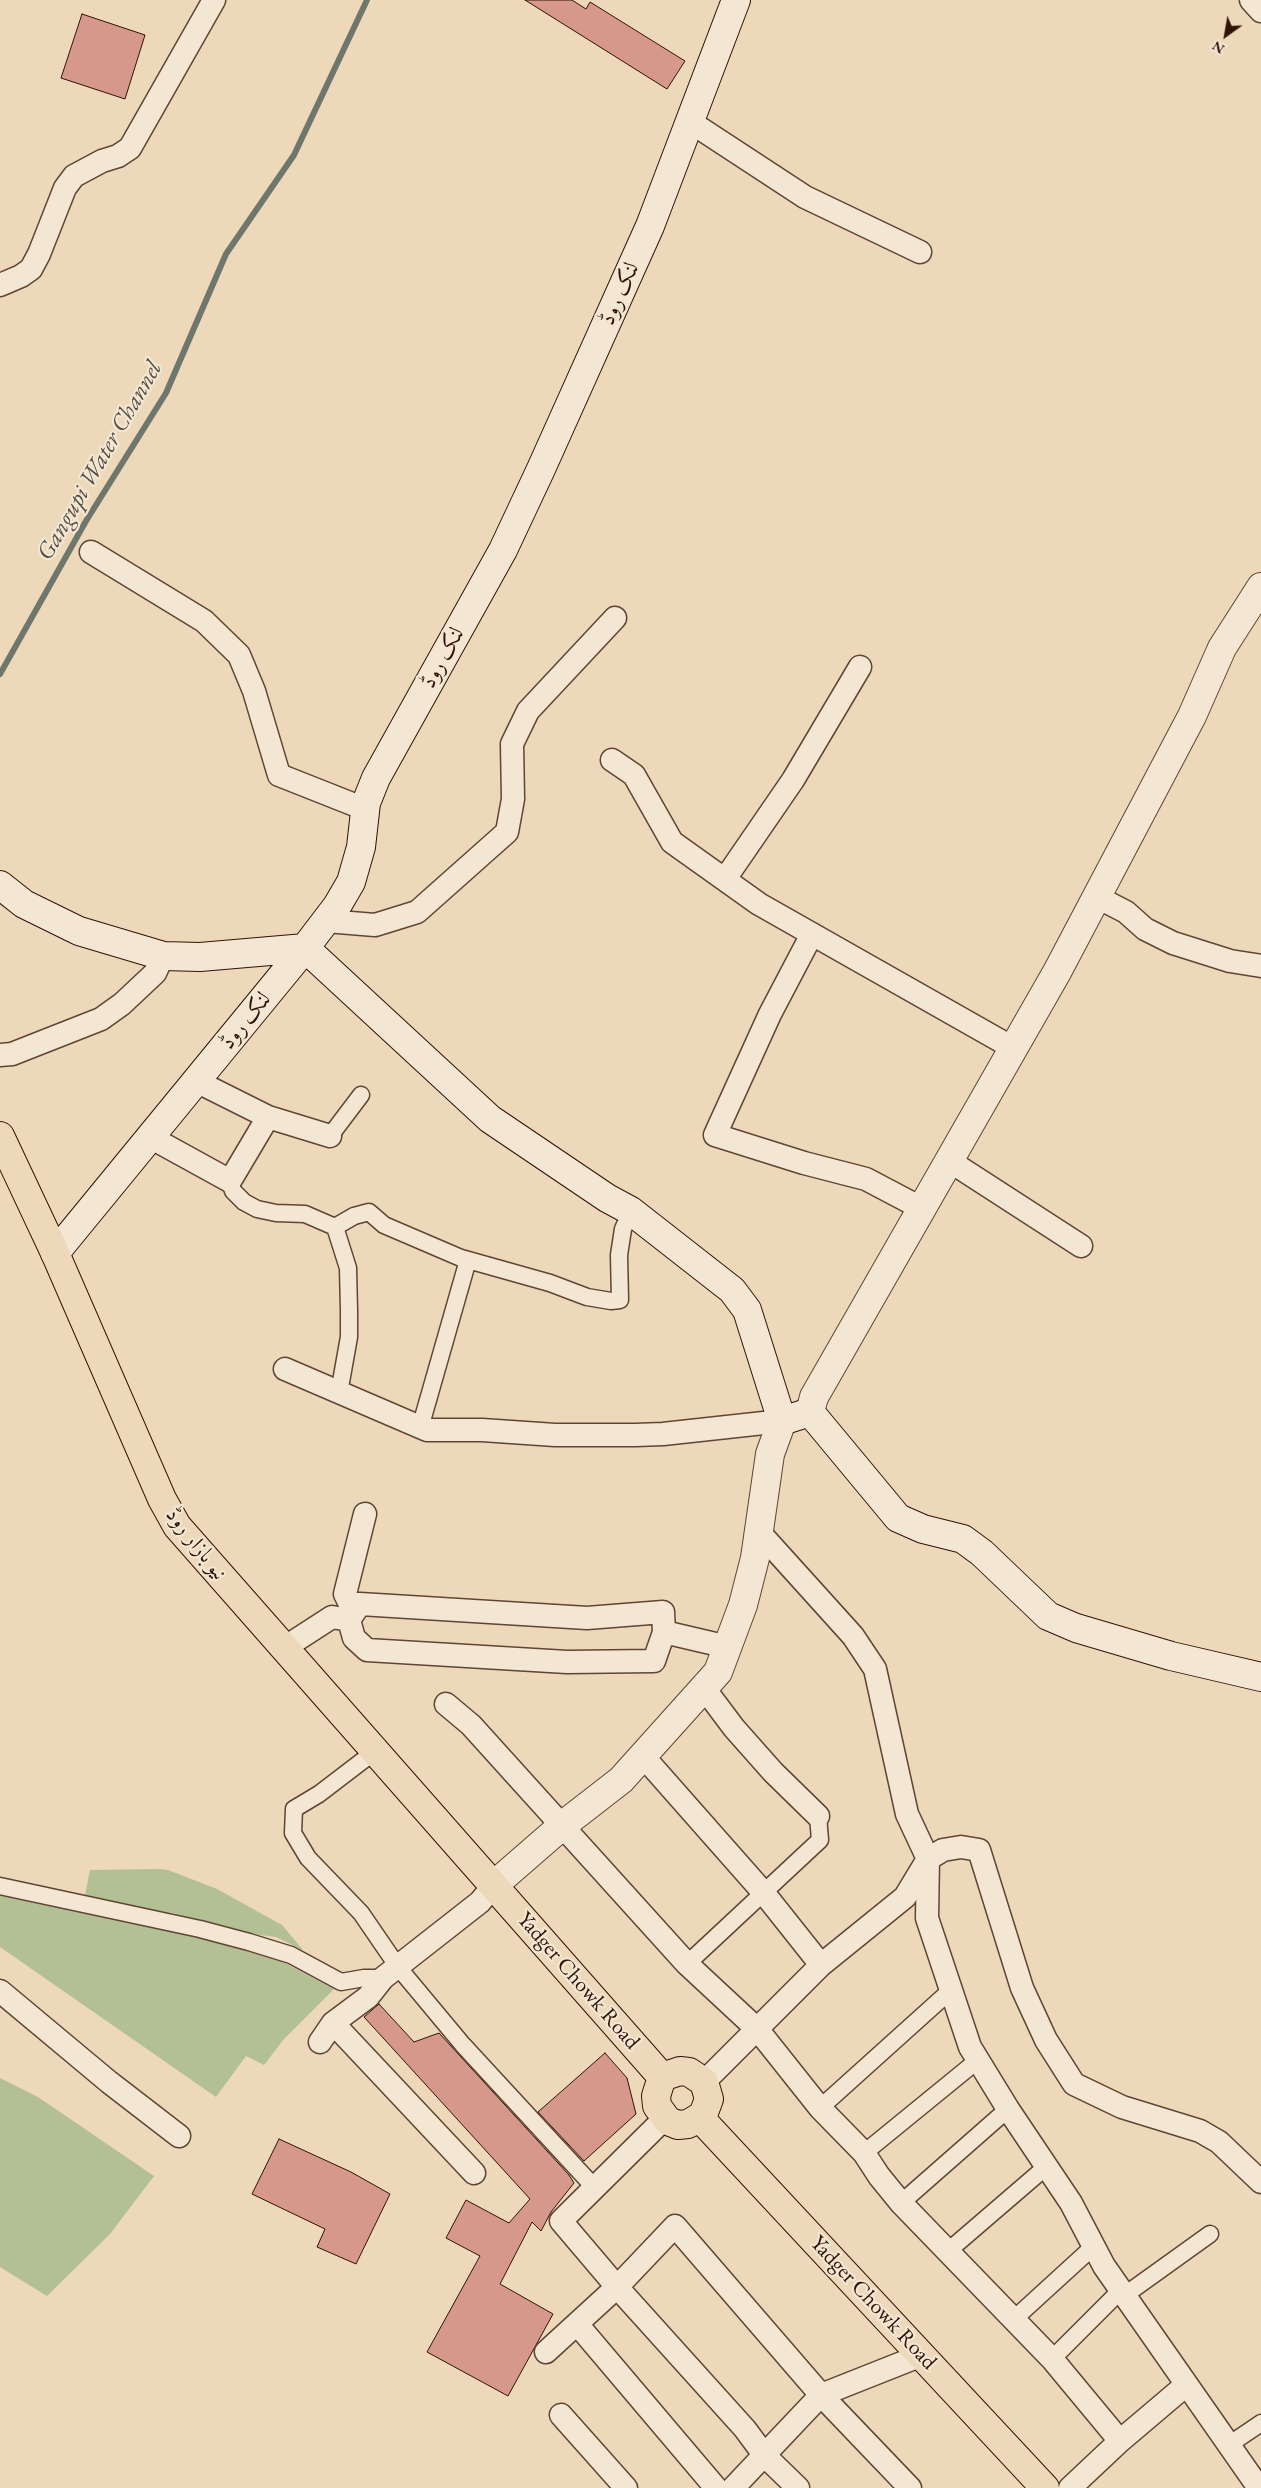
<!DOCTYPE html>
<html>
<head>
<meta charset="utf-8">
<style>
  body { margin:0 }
  #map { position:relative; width:1261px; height:2488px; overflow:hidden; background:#edd8ba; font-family:"EB Garamond",serif }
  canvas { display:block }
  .north { position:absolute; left:1201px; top:10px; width:50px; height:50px; -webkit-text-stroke:4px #f3e6d2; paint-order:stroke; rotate:212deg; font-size:14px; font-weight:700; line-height:20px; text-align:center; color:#311307 }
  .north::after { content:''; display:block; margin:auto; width:18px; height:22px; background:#311307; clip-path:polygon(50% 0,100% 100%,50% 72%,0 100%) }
</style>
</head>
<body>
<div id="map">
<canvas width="1261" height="2488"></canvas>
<div class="north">N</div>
</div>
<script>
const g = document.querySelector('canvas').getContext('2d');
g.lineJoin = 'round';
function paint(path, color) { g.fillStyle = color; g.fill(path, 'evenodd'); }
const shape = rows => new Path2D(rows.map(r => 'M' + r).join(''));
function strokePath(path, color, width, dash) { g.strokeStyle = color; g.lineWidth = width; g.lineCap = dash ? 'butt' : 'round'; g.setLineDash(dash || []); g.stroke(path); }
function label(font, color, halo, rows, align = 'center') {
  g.font = font + ' "EB Garamond",Amiri,serif'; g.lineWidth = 4.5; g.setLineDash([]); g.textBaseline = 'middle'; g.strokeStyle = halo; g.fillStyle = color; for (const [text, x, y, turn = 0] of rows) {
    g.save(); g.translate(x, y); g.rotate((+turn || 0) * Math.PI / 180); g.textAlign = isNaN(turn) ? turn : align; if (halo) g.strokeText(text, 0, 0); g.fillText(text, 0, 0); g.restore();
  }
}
paint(shape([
  [159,1869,168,1870,217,1889,282,1925,303,1950,276,1937,214,1929,173,1913,147,1912,84,1900,90,1870],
  [0,1892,249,1949,287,1964,334,1989,284,2039,264,2065,246,2056,216,2097,0,1947],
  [0,2078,38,2097,154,2176,110,2234,47,2296,0,2267]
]), '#b2c094');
strokePath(shape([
  [0,674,86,521,166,393,226,254,294,155,367,0]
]), '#6f776c', 6);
const building = shape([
  [525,0,572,0,586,9,590,2,685,61,667,89,525,0],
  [82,14,145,35,125,99,61,78,82,14],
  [379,2004,414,2042,439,2033,569,2175,574,2183,551,2212,541,2231,532,2222,500,2284,553,2314,508,2396,427,2352,480,2256,446,2238,466,2200,509,2223,530,2199,364,2017,379,2004],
  [605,2053,627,2078,636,2114,584,2161,538,2112,605,2053],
  [279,2139,351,2172,390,2194,356,2264,317,2247,325,2229,252,2194,279,2139]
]);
paint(building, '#d6988b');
strokePath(building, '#311307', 1);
const pedestrian = shape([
  [330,1136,361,1095],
  [230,1181,233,1191,244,1202,257,1209,276,1213,305,1214,335,1227,348,1268,349,1311,349,1337,339,1393],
  [335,1227,354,1216,369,1212,384,1225,461,1258,550,1283,587,1297,611,1301,620,1300,619,1255,623,1229,631,1211],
  [420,1428,468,1260],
  [374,1752,319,1794,294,1809,293,1833,308,1858,361,1913,398,1967,463,2045,594,2187],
  [0,1886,200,1929,249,1942,291,1955,341,1982,364,1978,383,1978],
  [687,1964,820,1840,818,1816],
  [820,2108,951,1990],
  [864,2153,978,2060],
  [901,2203,1008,2109],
  [947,2252,1047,2166],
  [1125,2295,1210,2234],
  [1013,2320,1094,2246],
  [1052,2359,1121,2290],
  [1230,2444,1261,2423]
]);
const minor = shape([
  [1251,0,1261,11],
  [689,121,805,197,920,252],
  [0,285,21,276,31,269,39,254,65,188,74,176,102,161,118,156,130,148,214,0],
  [91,552,204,621,239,655,254,691,279,775,365,809],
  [612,760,634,775,672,842,759,904,1013,1048],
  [725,879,793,780,860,667],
  [1097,897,1126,912,1145,929,1173,943,1230,961,1261,966],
  [326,921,375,925,417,912,507,832,513,799,512,744,528,711,615,618],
  [812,934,770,1014,715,1135,804,1163,866,1179,921,1208],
  [0,1055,12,1054,101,1019,122,1004,155,973,163,956],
  [268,1117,330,1136],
  [150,1137,230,1181,268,1117,196,1081],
  [948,1160,1081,1246],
  [285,1369,427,1430,482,1430,555,1435,636,1435,663,1434,782,1421],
  [760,1533,853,1636,875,1669,907,1814,928,1859,927,1918,970,2047,1008,2109,1071,2203,1104,2266,1259,2488],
  [360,1604,350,1604,345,1594,365,1514],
  [349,1620,360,1604,587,1618,663,1612,664,1632],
  [284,1648,332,1617,349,1620,354,1638,367,1650,567,1662,654,1661,664,1632,728,1647],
  [704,1688,734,1728,773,1772,818,1816],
  [446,1704,471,1725,687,1964,758,2030,820,2108,864,2153,879,2176,901,2203,1052,2359,1120,2441],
  [643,1756,763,1892,821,1965],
  [0,1991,109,2082,179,2136],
  [333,2023,474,2173],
  [320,2042,333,2023,368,1997,383,1978,480,1902,494,1885],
  [704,2082,821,1965,905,1897,928,1859,943,1850,961,1847,979,1850,1022,1988,1046,2040,1074,2084,1122,2107,1200,2131,1219,2142,1261,2182],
  [665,2118,561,2221,617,2287,745,2429,765,2456,798,2488],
  [577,2324,716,2488],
  [546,2352,617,2287,675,2226,821,2395,910,2488],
  [561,2415,626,2488],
  [733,2488,821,2395,922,2355],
  [1070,2488,1120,2441,1186,2385]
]);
const tertiary = shape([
  [810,1412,814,1397,1057,972,1192,716,1222,648,1261,587],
  [494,1885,563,1825,621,1780,718,1672,743,1605,755,1558,770,1454,782,1421]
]);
const secondary = shape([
  [0,885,24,904,79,931,163,956,200,957,305,948,490,1119,607,1198,631,1211,732,1290,747,1310,782,1421,810,1412,898,1518,923,1529,963,1539,982,1553,1048,1616,1076,1628,1171,1656,1261,1677],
  [55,1253,305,948,337,906,351,882,361,847,366,803,376,778,503,550,541,469,650,226,736,0]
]);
const trunk = shape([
  [0,1136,55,1253,162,1499,177,1526,662,2077],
  [680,2071,689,2072,704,2082,709,2099,703,2115,688,2124,678,2125,668,2121,657,2106,656,2096,662,2077,680,2071],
  [700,2118,1045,2488]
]);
strokePath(pedestrian, '#604434', 19);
strokePath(minor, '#604434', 25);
strokePath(tertiary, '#604434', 30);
strokePath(secondary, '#311307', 30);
strokePath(trunk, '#311307', 30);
strokePath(pedestrian, '#f3e6d2', 16);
strokePath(minor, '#f3e6d2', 22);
strokePath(tertiary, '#f3e6d2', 28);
strokePath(secondary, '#f3e6d2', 28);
strokePath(trunk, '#edd8ba', 28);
label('22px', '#311307', '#f3e6d2', [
  ["لنک روڈ",620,294,-66],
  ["لنک روڈ",443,658,-61],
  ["لنک روڈ",246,1021,-51],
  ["نیو بازار روڈ",196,1544,52],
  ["Yadger Chowk Road",578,1981,49],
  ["Yadger Chowk Road",873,2303,47]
]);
label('italic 24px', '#554d42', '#f3e6d2', [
  ["Gangupi Water Channel",100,461,-60]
]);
</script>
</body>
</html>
